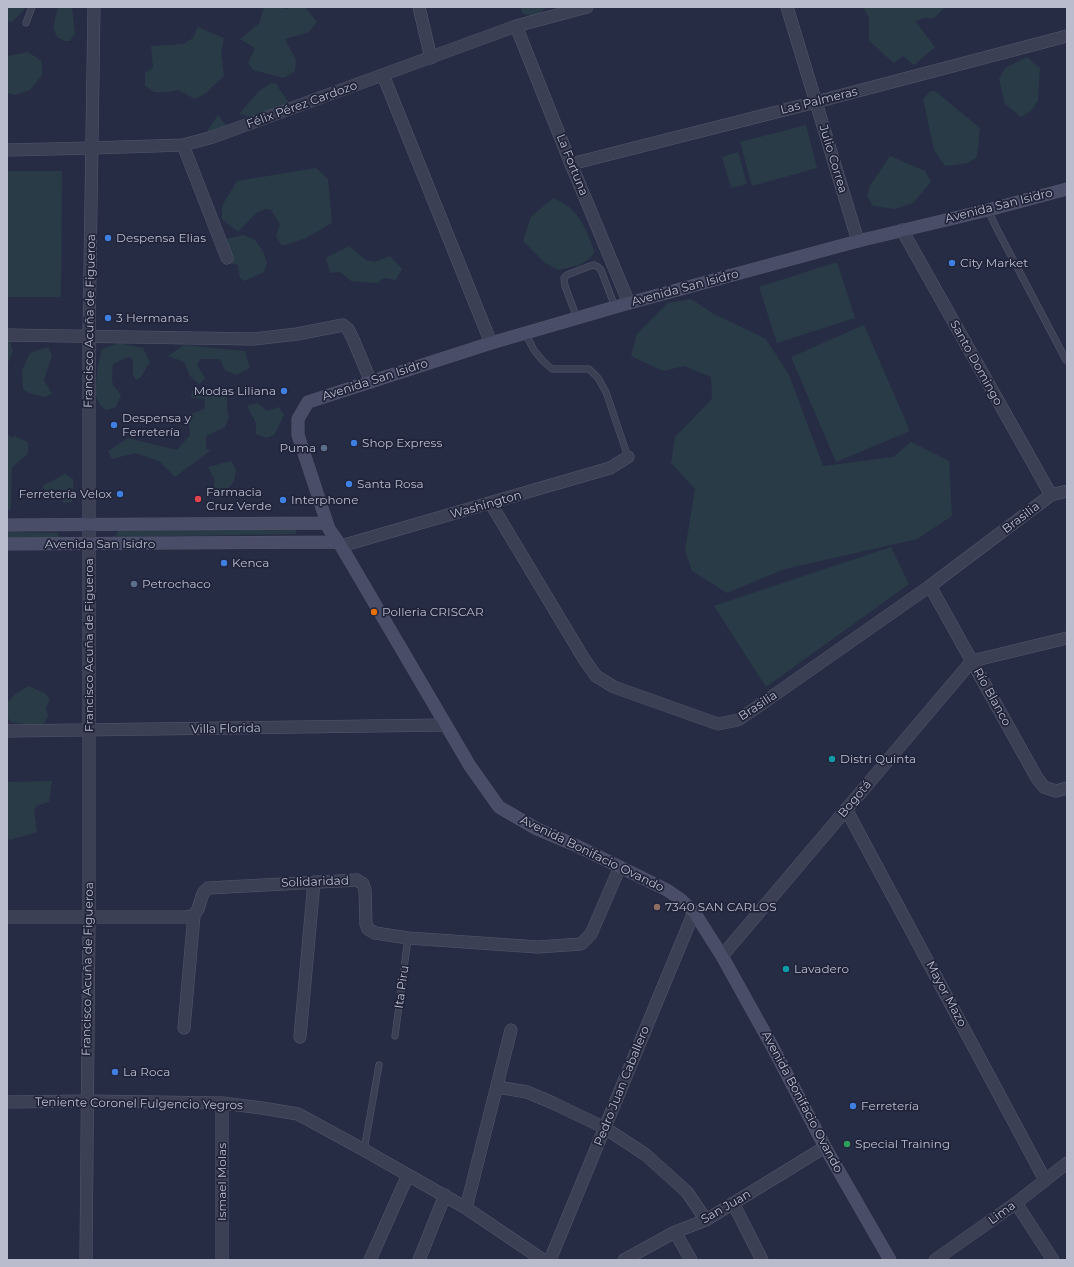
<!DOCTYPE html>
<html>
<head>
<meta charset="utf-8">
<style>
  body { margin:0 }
  #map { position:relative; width:1074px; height:1267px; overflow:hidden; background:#272c45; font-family:Montserrat,sans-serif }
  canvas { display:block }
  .frame { position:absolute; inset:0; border:8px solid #b9bccd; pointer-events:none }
</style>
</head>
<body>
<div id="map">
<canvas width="1074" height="1267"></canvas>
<div class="frame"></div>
</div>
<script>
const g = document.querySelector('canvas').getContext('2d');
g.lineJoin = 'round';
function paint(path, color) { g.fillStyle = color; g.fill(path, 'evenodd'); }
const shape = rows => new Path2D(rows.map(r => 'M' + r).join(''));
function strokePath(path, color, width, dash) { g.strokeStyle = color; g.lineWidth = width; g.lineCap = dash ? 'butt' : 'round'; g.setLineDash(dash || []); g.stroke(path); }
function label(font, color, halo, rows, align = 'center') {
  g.font = font + ' Montserrat,sans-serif'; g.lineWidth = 3.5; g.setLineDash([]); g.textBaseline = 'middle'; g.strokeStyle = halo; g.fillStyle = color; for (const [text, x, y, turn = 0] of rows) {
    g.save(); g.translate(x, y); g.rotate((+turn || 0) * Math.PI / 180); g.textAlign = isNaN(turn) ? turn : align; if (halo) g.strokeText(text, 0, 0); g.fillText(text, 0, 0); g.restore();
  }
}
paint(shape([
  [7,7,25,7,25,9,12,22,7,21],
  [58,7,72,7,75,33,70,41,64,41,57,37,53,28],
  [264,7,275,7,287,9,291,7,305,7,317,22,309,32,285,39,296,60,295,71,284,78,253,70,248,63,255,48,240,39,259,24],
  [521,7,546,7,536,18,522,13],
  [863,7,945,7,934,18,923,18,916,22,935,47,914,65,903,56,894,63,869,41,869,18],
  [198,27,224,38,221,53,224,76,206,93,195,99,178,90,169,92,154,92,145,86,145,73,153,68,151,46,183,44,193,38],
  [28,52,42,61,42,75,30,90,15,95,7,93,7,56],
  [1027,57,1040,68,1038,101,1031,111,1021,117,1005,104,999,79,1005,68],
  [271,83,277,84,279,89,288,101,280,109,259,119,239,114,259,91],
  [931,91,935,91,980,128,977,157,968,163,945,166,934,150,923,99],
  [218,115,226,125,218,137,202,139],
  [806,125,817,168,752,186,740,142],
  [738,152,747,184,731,188,722,157],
  [890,156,925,171,931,182,913,203,895,209,873,206,867,196,870,186],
  [316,168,328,179,332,223,306,238,286,245,281,245,276,236,280,224,271,210,266,209,256,213,238,232,222,219,222,206,237,181],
  [7,171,62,171,61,297,7,297],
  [554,198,569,207,577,215,585,228,595,252,588,260,579,265,559,270,545,263,523,241,531,217,544,205],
  [244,235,255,240,263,252,267,263,264,272,244,281,240,278,238,265,229,263,220,246,226,239],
  [349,246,366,260,374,262,390,256,402,269,396,280,384,278,377,283,351,281,340,272,330,273,326,258],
  [837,262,855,318,777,343,759,287],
  [691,299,712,313,766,339,789,375,823,466,893,457,911,442,949,461,952,516,917,539,785,569,727,593,692,571,685,550,695,489,671,463,675,437,712,399,711,377,684,366,663,371,631,356,637,334,668,303],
  [864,325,910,431,836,462,791,357],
  [7,330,10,331,11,346,13,351,9,361,7,362],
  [118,343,143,348,150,362,141,377,136,380,133,375,133,360,129,357,113,364,112,379,113,385,121,395,116,407,106,410,100,405,95,394,98,365,102,349],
  [184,345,245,351,250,368,236,375,225,370,220,359,200,359,197,365,205,378,199,384,190,376,184,362,168,356],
  [48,347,52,355,44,380,52,394,44,397,29,393,23,389,22,370,30,353],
  [209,389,227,395,227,410,229,417,225,427,206,436,206,449,211,450,175,477,159,461,135,453,112,459,108,451,128,438,177,450,190,435,188,415,204,409,205,399,191,398,192,391],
  [257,403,267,411,279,407,284,415,274,435,266,438,256,434,256,423,247,406],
  [7,434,12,438,14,436,28,442,28,454,12,467,11,509,7,511],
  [231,461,236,470,234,481,220,499,211,494,215,481,208,467],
  [65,474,73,479,73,488,72,502,63,503,60,489,48,494,42,486],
  [295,529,297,532,295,534,118,537,116,535,118,531],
  [7,532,58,533,59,537,59,538,7,538],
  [891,547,909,584,766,687,714,606],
  [29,686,46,694,50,699,46,708,48,716,42,727,11,722,7,717,7,703,15,694],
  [52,781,49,802,37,806,34,809,37,832,10,840,7,838,7,782]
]), '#293b46');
const service = shape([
  [26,23,32,7],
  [988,210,997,229,1066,360],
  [577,318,565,286,564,278,567,275,590,266,594,265,598,267,601,270,615,307],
  [525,333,534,350,543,361,552,369,589,369,598,378,606,392,628,457],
  [395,1036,408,938],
  [364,1150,379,1065]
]);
const minor = shape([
  [419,7,431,58],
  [787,7,858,241],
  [516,26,571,164,629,303],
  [383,75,491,343],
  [183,145,227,258],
  [7,150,92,148,183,145,213,137,516,26,587,7],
  [571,164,816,102,1067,36],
  [7,335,254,339,297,334,343,325,348,329,353,339,371,382],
  [491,504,584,659,596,676,614,687,718,724,738,720,760,705,930,586,1051,495],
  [341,546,610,468,628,457],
  [930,586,1037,778,1044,787,1056,791,1067,788],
  [7,731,445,725],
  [846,809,1045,1180],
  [7,917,187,917,194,915,198,909,202,896,204,892,208,888,357,880,363,884,365,890,366,924,368,929,375,933,408,938,538,947,581,944,591,934,620,867],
  [722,956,972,661,1067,638],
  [184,1028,194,915],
  [300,1037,314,882],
  [498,1087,527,1092,553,1103,605,1128,646,1155,687,1192,706,1220],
  [7,1102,87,1101,222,1103,262,1108,298,1114,364,1150,466,1208,543,1260],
  [733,1203,762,1260],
  [1016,1203,1053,1260],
  [466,1208,511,1030],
  [675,1232,691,1260],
  [222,1260,222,1103],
  [370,1260,408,1175],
  [419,1260,445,1195],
  [550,1260,694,912],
  [624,1260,675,1232,706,1220,825,1147]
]);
const tertiary = shape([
  [902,230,1051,495,1067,491],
  [86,1260,89,917,89,335,94,7],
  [935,1260,1016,1203,1067,1163]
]);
const secondary = shape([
  [7,525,326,523],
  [7,544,336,542],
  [890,1260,825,1147,772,1046,722,956,694,912,680,899,667,890,575,845,537,829,499,807,470,766,341,546,329,529,298,435,298,419,308,402,491,343,629,303,858,241,988,210,1067,189]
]);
strokePath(service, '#54576c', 7);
strokePath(minor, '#54576c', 13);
strokePath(tertiary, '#54576c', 13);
strokePath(secondary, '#54576c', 13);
strokePath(service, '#3b4054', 6);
strokePath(minor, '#3b4054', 12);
strokePath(tertiary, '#3b4054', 12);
strokePath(secondary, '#494d67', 12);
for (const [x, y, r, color] of [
  [108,238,4,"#3f7fe0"],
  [952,263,4,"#3f7fe0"],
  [108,318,4,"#3f7fe0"],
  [284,391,4,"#3f7fe0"],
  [114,425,4,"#3f7fe0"],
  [354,443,4,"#3f7fe0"],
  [324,448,4,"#5c6f8a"],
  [349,484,4,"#3f7fe0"],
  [120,494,4,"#3f7fe0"],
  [198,499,4,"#e0444e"],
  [283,500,4,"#3f7fe0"],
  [224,563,4,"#3f7fe0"],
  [134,584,4,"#5c6f8a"],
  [374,612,4,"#e8710a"],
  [832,759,4,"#0f9aa8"],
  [657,907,4,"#8d6e63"],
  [786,969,4,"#0f9aa8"],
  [115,1072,4,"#3f7fe0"],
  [853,1106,4,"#3f7fe0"],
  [847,1144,4,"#2e9e5b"]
]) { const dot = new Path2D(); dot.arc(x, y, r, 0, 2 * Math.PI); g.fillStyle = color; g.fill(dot); strokePath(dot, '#20243a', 1.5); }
label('12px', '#b9bccd', '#20243a', [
  ["Las Palmeras",819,101,-14],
  ["Félix Pérez Cardozo",302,105,-20],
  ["Julio Correa",833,159,73],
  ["La Fortuna",572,165,68],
  ["Avenida San Isidro",999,206,-14],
  ["Avenida San Isidro",685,288,-15],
  ["Francisco Acuña de Figueroa",90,321,-89],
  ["Santo Domingo",976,363,61],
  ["Avenida San Isidro",375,380,-18],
  ["Washington",486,505,-16],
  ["Brasilia",1021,518,-37],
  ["Avenida San Isidro",100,544],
  ["Francisco Acuña de Figueroa",89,645,-90],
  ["Río Blanco",992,697,61],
  ["Brasilia",758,706,-33],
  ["Villa Florida",226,729,-1],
  ["Bogotá",855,799,-50],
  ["Avenida Bonifacio Ovando",592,854,26],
  ["Solidaridad",315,882,-2],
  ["Francisco Acuña de Figueroa",88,969,-89],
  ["Ita Piru",402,987,-82],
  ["Mayor Mazo",946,994,62],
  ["Pedro Juan Caballero",622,1086,-68],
  ["Avenida Bonifacio Ovando",802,1102,62],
  ["Teniente Coronel Fulgencio Yegros",139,1104,1],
  ["Ismael Molas",222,1182,-90],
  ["San Juan",726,1207,-30],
  ["Lima",1002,1213,-36]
]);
label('12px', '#b9bccd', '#20243a', [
  ["Despensa Elias",116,238],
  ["City Market",960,263],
  ["3 Hermanas",116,318],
  ["Modas Liliana",276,391,"right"],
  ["Despensa y",122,418],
  ["Ferretería",122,432],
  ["Shop Express",362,443],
  ["Puma",316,448,"right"],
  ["Santa Rosa",357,484],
  ["Farmacia",206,492],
  ["Cruz Verde",206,506],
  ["Ferretería Velox",112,494,"right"],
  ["Interphone",291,500],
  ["Kenca",232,563],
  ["Petrochaco",142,584],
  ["Polleria CRISCAR",382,612],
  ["Distri Quinta",840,759],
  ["7340 SAN CARLOS",665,907],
  ["Lavadero",794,969],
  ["La Roca",123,1072],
  ["Ferretería",861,1106],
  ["Special Training",855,1144]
], 'left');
</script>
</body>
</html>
